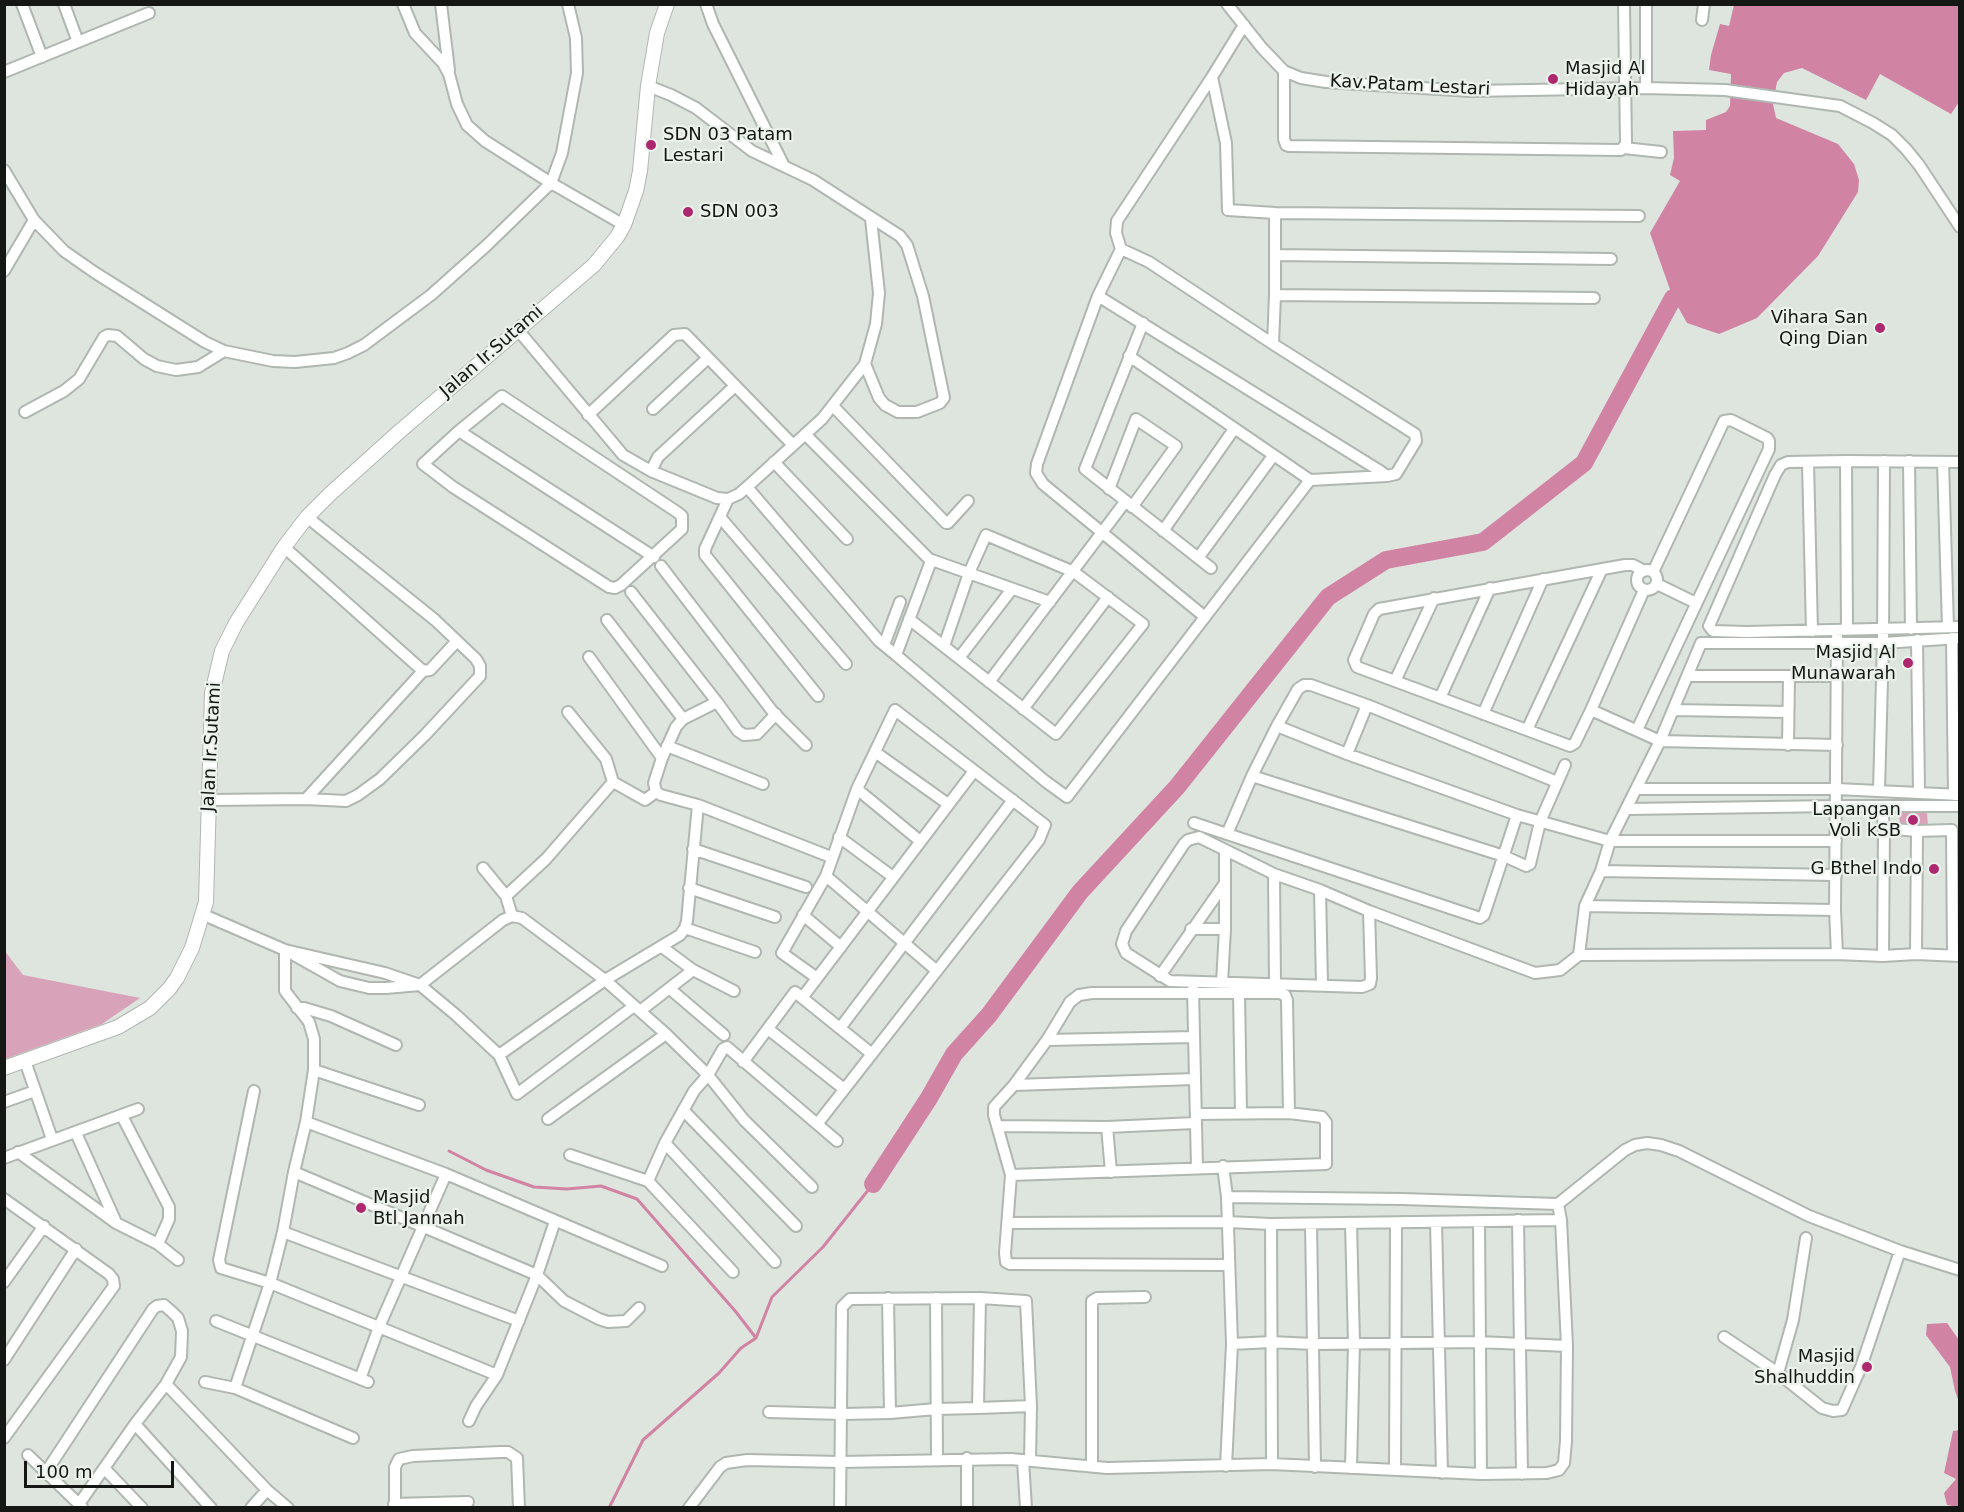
<!DOCTYPE html>
<html>
<head>
<meta charset="utf-8">
<style>
  body { margin:0 }
  #map { position:relative; width:1964px; height:1512px; overflow:hidden; background:#dde5de; font-family:"DejaVu Sans",sans-serif }
  canvas { display:block }
  .frame { position:absolute; inset:0; border:6px solid #151715; pointer-events:none }
  .scale { position:absolute; left:24px; top:1461px; width:150px; height:27px; box-sizing:border-box; border:3px solid #151715; border-top:0; padding-left:8px; font-size:18px; line-height:21px; white-space:nowrap; color:#151715; -webkit-text-stroke:4px #ebf2eb; paint-order:stroke }
</style>
</head>
<body>
<div id="map">
<canvas width="1964" height="1512"></canvas>
<div class="frame"></div>
<div class="scale">100 m</div>
</div>
<script>
const g = document.querySelector('canvas').getContext('2d');
g.lineJoin = 'round';
function paint(path, color) { g.fillStyle = color; g.fill(path, 'evenodd'); }
const shape = rows => new Path2D(rows.map(r => 'M' + r).join(''));
function strokePath(path, color, width, dash) { g.strokeStyle = color; g.lineWidth = width; g.lineCap = dash ? 'butt' : 'round'; g.setLineDash(dash || []); g.stroke(path); }
function label(font, color, halo, rows, align = 'center') {
  g.font = font + ' "DejaVu Sans",sans-serif'; g.lineWidth = 4.5; g.setLineDash([]); g.textBaseline = 'middle'; g.strokeStyle = halo; g.fillStyle = color; for (const [text, x, y, turn = 0] of rows) {
    g.save(); g.translate(x, y); g.rotate((+turn || 0) * Math.PI / 180); g.textAlign = isNaN(turn) ? turn : align; if (halo) g.strokeText(text, 0, 0); g.fillText(text, 0, 0); g.restore();
  }
}
paint(shape([
  [1899,813,1927,813,1928,826,1900,827],
  [4,950,23,975,140,998,102,1024,5,1059]
]), '#d8a3b8');
paint(shape([
  [1734,5,1959,5,1959,102,1951,114,1880,74,1866,100,1802,68,1784,73,1777,82,1773,104,1776,118,1838,144,1854,164,1859,180,1858,192,1818,256,1757,318,1719,334,1687,323,1673,298,1650,233,1680,181,1670,175,1674,158,1673,131,1706,130,1706,120,1726,112,1730,106,1731,74,1709,70,1711,55,1720,24,1729,26],
  [1947,1323,1959,1340,1959,1402,1955,1391,1950,1367,1926,1335,1927,1324],
  [1959,1430,1960,1430,1959,1507,1947,1505,1944,1493,1956,1479,1944,1473,1953,1431]
]), '#d183a4');
strokePath(shape([
  [449,1151,486,1170,534,1187,567,1189,601,1186,637,1199,736,1312,756,1338],
  [609,1508,643,1440,719,1373,741,1348,756,1338,772,1297,823,1247,873,1184]
]), '#d183a4', 3);
strokePath(shape([
  [873,1184,929,1098,954,1054,989,1015,1080,892,1177,787,1328,597,1386,560,1483,542,1584,463,1673,298]
]), '#d183a4', 18);
const minor = shape([
  [22,4,42,57],
  [64,4,78,42],
  [403,4,415,33,443,63,449,74,457,104,467,125,485,141,551,183,562,153,577,73,576,38,568,4],
  [441,4,449,70],
  [706,4,713,24,783,164],
  [1227,4,1262,48,1284,71,1301,78,1326,82,1470,91,1646,88,1725,90,1840,106,1873,123,1892,135,1906,149,1919,165,1960,227],
  [1702,20,1704,4],
  [1284,71,1284,139,1286,145,1289,146,1621,150,1626,144,1624,4],
  [4,72,149,13],
  [1212,77,1226,143,1228,210,1275,213,1639,216],
  [648,86,671,95,696,108,752,151,813,180,900,236,907,245,923,296,944,398,940,403,917,412,898,412,885,405,879,398,865,364,876,324,879,293,871,219],
  [1646,88,1646,4],
  [1624,148,1661,152],
  [4,170,34,220,64,251,94,272,205,342,224,351,273,361,295,362,334,358,348,353,364,345,431,295,486,246,551,183,624,225],
  [1121,249,1149,262,1273,344,1415,434,1416,441,1396,474,1387,476,1380,471,1098,296,1121,249,1116,233,1117,221,1212,77,1244,25],
  [1275,255,1611,259],
  [4,271,34,220],
  [1275,295,1594,298],
  [1098,296,1037,464,1036,473,1043,484,1205,617],
  [1143,323,1085,469,1211,568],
  [518,330,623,455,651,471,717,498,728,499,739,494,747,487,822,419,865,364],
  [1273,344,1275,295,1275,213],
  [1129,356,1310,480,1387,476],
  [502,396,677,512,682,516,682,529,621,585,615,588,609,587,453,487,423,464,459,431,502,396],
  [833,406,946,523,948,523,968,501],
  [653,409,708,358],
  [25,412,64,391,79,379,104,337,108,335,117,336,144,359,157,366,176,370,198,367,224,351],
  [588,415,674,335,685,334,793,445],
  [459,431,654,557],
  [805,434,931,561,896,655,1045,781,1067,797,1310,480],
  [1846,461,1847,630],
  [1909,461,1911,629],
  [774,462,847,539],
  [1808,462,1812,631],
  [1943,462,1948,627],
  [1960,462,1846,461,1788,462,1781,465,1775,475,1709,626,1713,631,1747,632,1960,627],
  [651,471,658,457,735,386],
  [747,487,879,641,896,655],
  [1109,489,1136,419,1176,446,1132,507],
  [728,499,705,549,705,555,818,696],
  [720,517,846,664],
  [1163,531,1234,429],
  [284,547,423,671],
  [1198,558,1273,456],
  [929,559,1050,602],
  [661,566,773,712,806,745],
  '1637 580a10 10 0 1 1 20 0a10 10 0 1 1-20 0Z',
  [1657,584,1696,603],
  [1644,590,1591,710,1660,741,1837,745],
  [909,619,1056,734,1143,624,1074,572,986,535,969,573,944,646],
  [607,620,683,719],
  [1837,637,1835,910,1837,954],
  [1952,638,1954,795],
  [1917,640,1919,792],
  [884,645,900,602],
  [589,657,662,758],
  [959,658,1012,589],
  [1689,676,1837,676],
  [1395,681,1434,598],
  [989,682,1125,502],
  [1440,698,1490,588],
  [717,702,738,731,744,735,757,734,776,714],
  [1023,709,1108,597],
  [1591,710,1575,743,1570,746,1357,667,1354,660,1374,614,1379,609,1625,565,1633,565,1644,571],
  [1674,710,1788,712],
  [568,712,606,759,613,782,645,800,656,792],
  [1483,714,1543,579],
  [1277,726,1347,754,1517,815,1610,841,1836,841],
  [1527,730,1602,569],
  [1637,730,1769,449,1769,441,1767,438,1731,420,1724,421,1653,572],
  [1788,745,1789,676],
  [667,746,763,784],
  [875,752,948,804],
  [1347,754,1367,705],
  [1252,776,1504,856,1526,866,1530,864,1540,822,1565,765],
  [857,789,920,841],
  [1637,789,1837,789,1960,795],
  [1879,790,1883,643,1884,461],
  [306,799,423,671,430,670,457,641],
  [209,800,306,799,346,801,358,795,380,779,425,735,480,676,480,666,476,659,435,620,307,517],
  [698,805,831,857],
  [1882,807,1884,828,1883,956],
  [1627,809,1837,806,1960,806],
  [1194,823,1480,918,1484,915,1517,815],
  [1884,828,1917,831,1952,830,1953,955],
  [1227,834,1252,776,1277,726,1298,689,1304,685,1311,685,1367,705,1557,782],
  [839,837,893,877],
  [693,849,806,887],
  [483,868,506,896,512,916],
  [1601,871,1836,875],
  [1274,874,1275,983],
  [689,888,775,917],
  [1320,890,1322,984],
  [506,896,546,859,613,782],
  [1585,906,1835,910],
  [1369,911,1371,978,1370,984,1362,987,1170,981,1126,953,1122,944,1126,931,1184,844,1188,840,1199,837,1274,874,1320,890,1369,911,1535,973,1560,970,1579,955,1837,954,1883,956,1916,954,1960,956],
  [204,915,285,950,340,981,369,988,386,988,420,985,503,920,512,916,522,918,605,980,666,1034,708,1075,744,1120,812,1187],
  [803,915,841,947],
  [685,928,755,952],
  [1191,929,1225,929],
  [662,947,693,970,734,991],
  [285,950,385,973,420,985,456,1015,499,1055,605,980,680,935,685,928,687,921,698,805,661,795,656,792,654,783,662,758,676,727,683,719,717,702,631,592],
  [1916,954,1917,831],
  [1579,955,1585,906,1601,871,1610,841,1660,741,1701,643,1883,643,1960,638],
  [1160,976,1225,883],
  [817,978,782,953,826,876],
  [1222,983,1225,929,1225,850],
  [670,989,724,1035],
  [1193,989,1197,1168],
  [1239,993,1241,1113],
  [802,998,974,771],
  [297,1008,304,1008,331,1016,396,1045],
  [640,1011,693,970],
  [840,1028,1013,800],
  [768,1029,844,1089],
  [1047,1040,1194,1037],
  [499,1055,517,1094,634,1006],
  [25,1061,52,1139],
  [743,1062,795,992,872,1054],
  [314,1070,419,1105],
  [1014,1085,1195,1079],
  [254,1091,219,1260,221,1268,270,1283,497,1375],
  [4,1102,35,1091],
  [683,1110,796,1226],
  [122,1116,169,1207,169,1219,158,1244],
  [548,1119,666,1034],
  [306,1122,446,1174,662,1266],
  [818,1123,1039,840,1045,825,895,710,857,789,826,876,937,971],
  [998,1126,1107,1127,1195,1123],
  [1107,1127,1111,1172],
  [76,1133,115,1220],
  [665,1143,775,1262],
  [18,1152,116,1223,158,1244,178,1260],
  [570,1155,648,1181,733,1272],
  [4,1158,138,1109],
  [1223,1166,1227,1197,1232,1344,1226,1466],
  [294,1172,537,1275,564,1301,599,1319,608,1322,626,1321,639,1308],
  [1011,1175,1326,1164,1326,1122,1322,1117,1289,1113,1196,1114],
  [648,1181,665,1143,694,1091,708,1075,723,1049,727,1047,837,1141],
  [1227,1197,1402,1199,1558,1204],
  [4,1199,109,1274,113,1279,114,1286,4,1438],
  [1518,1220,1522,1474],
  [1436,1222,1442,1473],
  [1479,1222,1481,1474],
  [1008,1223,1228,1222,1271,1224,1561,1220],
  [1351,1223,1354,1343,1351,1468],
  [1271,1224,1272,1464],
  [1311,1224,1315,1467],
  [283,1232,519,1321],
  [1228,1265,1010,1264,1006,1262,1005,1253,1011,1175,994,1115,994,1107,1014,1085,1047,1040,1070,1002,1079,995,1092,993,1279,993,1285,995,1287,1000,1289,1113],
  [4,1282,44,1226],
  [888,1298,890,1413],
  [936,1298,937,1459],
  [980,1298,978,1408,1031,1406],
  [216,1321,368,1382],
  [1724,1337,1778,1373,1822,1408,1833,1411,1842,1410,1861,1367,1900,1251],
  [1232,1344,1271,1342,1313,1344,1479,1342,1567,1346],
  [4,1360,76,1249],
  [1778,1373,1793,1320,1806,1238],
  [360,1379,379,1327,446,1174],
  [205,1382,235,1388,353,1438],
  [166,1384,267,1490,288,1508],
  [235,1388,270,1283,283,1232,294,1172,306,1122,314,1070,314,1039,309,1022,285,991,285,950],
  [769,1412,842,1414,890,1413,936,1409,978,1408],
  [469,1421,476,1406,497,1375,537,1275,555,1221],
  [135,1424,211,1508],
  [28,1455,82,1507],
  [967,1458,967,1508],
  [1023,1460,1026,1508],
  [1092,1466,1092,1301,1097,1298,1145,1297],
  [104,1468,142,1508],
  [1395,1469,1396,1223],
  [46,1472,153,1309,157,1306,164,1305,172,1312,178,1318,182,1331,181,1357,166,1384,135,1424,79,1504],
  [394,1504,468,1502],
  [251,1508,267,1490],
  [395,1508,395,1467,399,1459,413,1456,500,1452,508,1452,517,1458,519,1508],
  [689,1508,720,1467,726,1463,747,1460,840,1462,1011,1459,1107,1468,1272,1464,1481,1474,1547,1473,1559,1470,1564,1463,1566,1441,1567,1346,1561,1220,1558,1204,1625,1150,1635,1145,1647,1143,1661,1145,1679,1151,1809,1216,1900,1251,1960,1270],
  [840,1508,842,1307,850,1299,980,1298,1026,1301,1031,1406,1030,1460]
]);
const tertiary = shape([
  [4,1068,118,1027,150,1008,169,989,177,978,192,948,206,902,212,693,222,651,236,623,284,547,307,517,330,494,400,431,594,265,617,237,624,225,636,191,640,171,648,86,657,33,667,4]
]);
strokePath(minor, '#afb7b0', 14);
strokePath(tertiary, '#afb7b0', 16);
strokePath(minor, '#fff', 10);
strokePath(tertiary, '#fff', 14);
for (const [x, y, r, color] of [
  [1553,79,6,"#ad286f"],
  [651,145,6,"#ad286f"],
  [688,212,6,"#ad286f"],
  [1880,328,6,"#ad286f"],
  [1908,663,6,"#ad286f"],
  [1913,820,6,"#ad286f"],
  [1934,869,6,"#ad286f"],
  [361,1208,6,"#ad286f"],
  [1867,1367,6,"#ad286f"]
]) { const dot = new Path2D(); dot.arc(x, y, r, 0, 2 * Math.PI); g.fillStyle = color; g.fill(dot); strokePath(dot, '#ebf2eb', 2); }
label('18px', '#151715', '#ebf2eb', [
  ["Masjid Al",1565,69,"left"],
  ["Hidayah",1565,90,"left"],
  ["SDN 03 Patam",663,135,"left"],
  ["Lestari",663,156,"left"],
  ["SDN 003",700,212,"left"],
  ["Vihara San",1868,318],
  ["Qing Dian",1868,339],
  ["Masjid Al",1896,653],
  ["Munawarah",1896,674],
  ["Lapangan",1901,810],
  ["Voli kSB",1901,831],
  ["G Bthel Indo",1922,869],
  ["Masjid",373,1198,"left"],
  ["Btl Jannah",373,1219,"left"],
  ["Masjid",1855,1357],
  ["Shalhuddin",1855,1378]
], 'right');
label('18px', '#151715', '#ebf2eb', [
  ["Kav.Patam Lestari",1410,86,3],
  ["Jalan Ir.Sutami",492,352,-41],
  ["Jalan Ir.Sutami",212,747,-87]
]);
</script>
</body>
</html>
